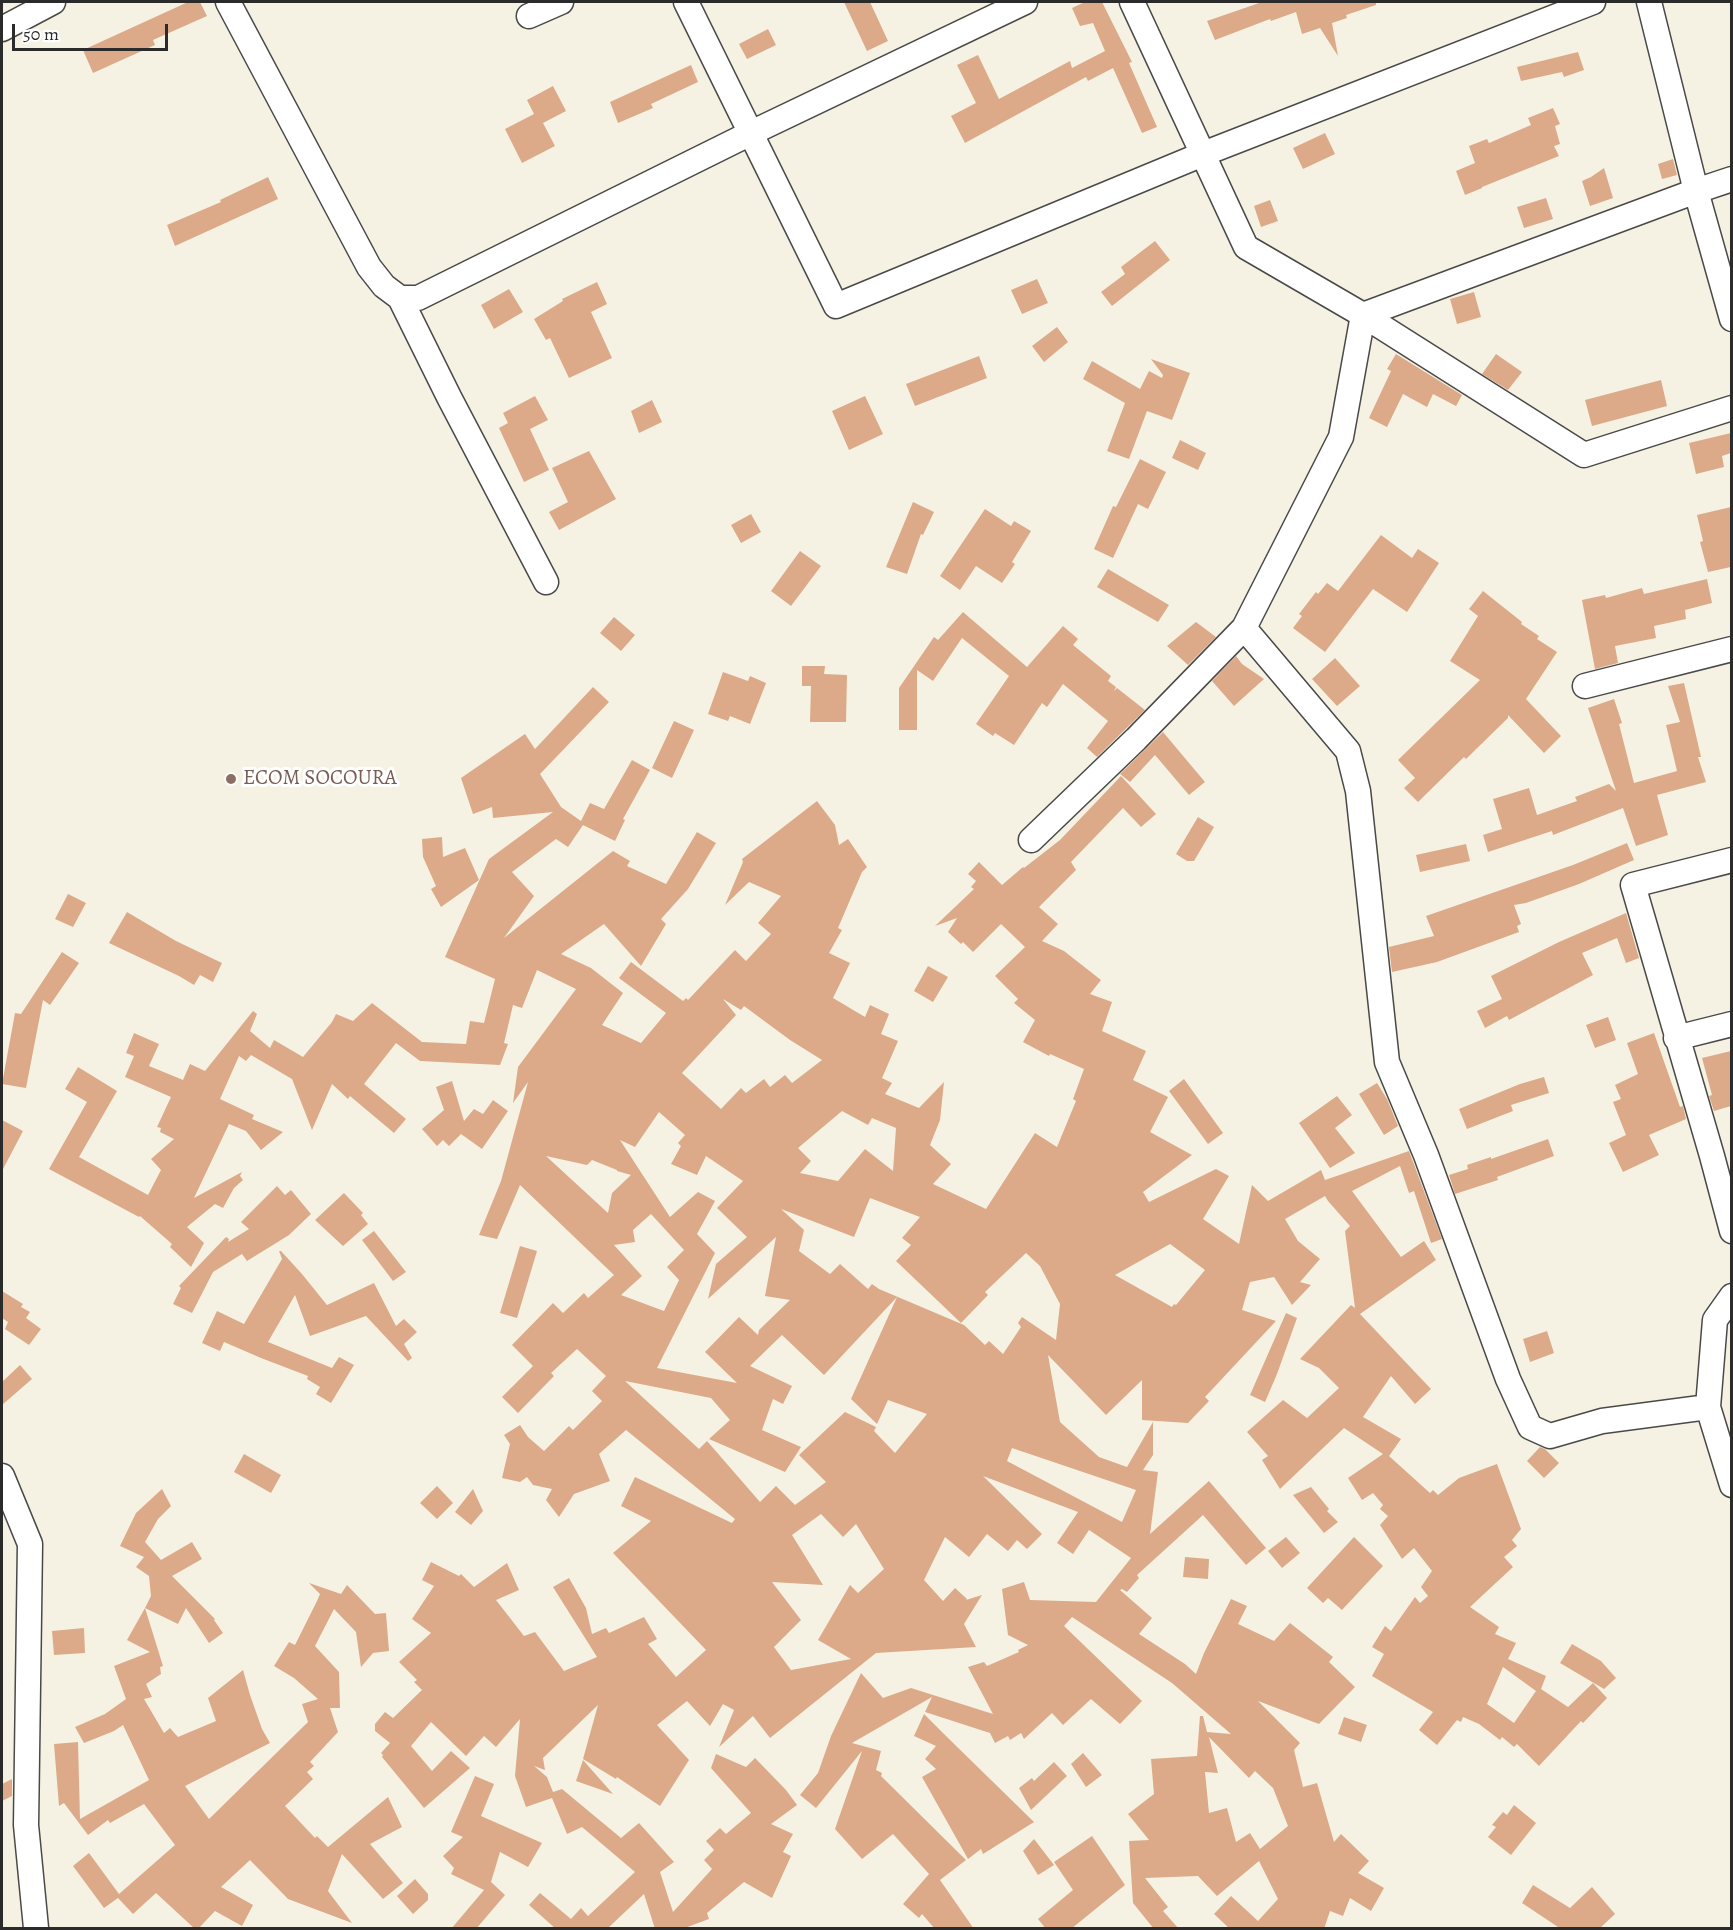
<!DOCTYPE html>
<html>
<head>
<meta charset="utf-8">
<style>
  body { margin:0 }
  #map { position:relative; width:1733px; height:1930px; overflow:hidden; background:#f5f2e3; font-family:Alegreya,serif }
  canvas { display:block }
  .frame { position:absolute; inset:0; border:3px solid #2b2b2b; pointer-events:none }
  .scale { position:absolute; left:12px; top:24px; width:156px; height:27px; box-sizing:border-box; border:3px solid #2b2b2b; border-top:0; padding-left:8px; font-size:18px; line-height:21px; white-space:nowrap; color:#2b2b2b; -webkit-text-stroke:4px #fff; paint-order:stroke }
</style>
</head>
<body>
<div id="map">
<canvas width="1733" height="1930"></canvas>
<div class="frame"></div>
<div class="scale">50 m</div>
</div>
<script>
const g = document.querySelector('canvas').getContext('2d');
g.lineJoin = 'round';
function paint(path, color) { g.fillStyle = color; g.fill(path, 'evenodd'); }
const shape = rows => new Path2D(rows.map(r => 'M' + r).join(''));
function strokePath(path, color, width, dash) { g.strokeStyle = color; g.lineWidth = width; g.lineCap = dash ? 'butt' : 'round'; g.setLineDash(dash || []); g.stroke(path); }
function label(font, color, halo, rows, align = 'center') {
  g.font = font + ' Alegreya,serif'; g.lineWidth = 6; g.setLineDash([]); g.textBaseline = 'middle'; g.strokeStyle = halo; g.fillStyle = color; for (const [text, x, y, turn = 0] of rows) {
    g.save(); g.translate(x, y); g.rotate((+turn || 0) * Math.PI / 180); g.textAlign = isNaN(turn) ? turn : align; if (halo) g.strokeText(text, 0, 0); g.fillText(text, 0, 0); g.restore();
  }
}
paint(shape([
  [188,2,200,2,207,16,153,40,155,45,93,73,83,50],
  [844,2,870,2,888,41,867,51],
  [1085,2,1102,2,1132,62,1129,63,1157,127,1142,133,1113,68,1088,81,1086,77,965,143,951,116,976,103,957,65,978,55,999,99,1070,61,1072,68,1105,51,1093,23,1080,26,1072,8],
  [1262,2,1376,2,1376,5,1346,15,1347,18,1332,23,1338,56,1320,28,1302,34,1296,12,1271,21,1270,19,1215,40,1207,21],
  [768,29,776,45,747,59,739,44],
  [1578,52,1584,70,1564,77,1562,72,1521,81,1517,67],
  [691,65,698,82,651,104,653,108,618,123,610,102],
  [553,86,566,111,543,123,555,146,522,163,505,129,534,114,527,100],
  [1553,108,1560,124,1555,126,1560,144,1554,146,1559,156,1482,187,1482,188,1465,195,1456,171,1475,163,1469,146,1487,139,1489,143,1531,125,1528,118],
  [1325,133,1335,154,1303,169,1293,148],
  [1673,159,1677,175,1662,179,1658,164],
  [1604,168,1613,198,1590,206,1582,181,1591,177],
  [268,177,278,199,175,246,167,225,221,202,220,200],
  [1546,198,1553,219,1524,228,1517,207],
  [1270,200,1278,221,1261,227,1254,206],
  [1155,241,1170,260,1112,306,1101,292,1125,274,1121,267],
  [1037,279,1048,303,1022,314,1011,290],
  [597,282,607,304,591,312,612,358,569,378,550,338,546,340,534,319,563,301,562,299],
  [509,289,523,312,494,329,481,305],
  [1474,292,1481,317,1457,324,1450,299],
  [1057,327,1068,342,1044,362,1032,346],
  [1396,354,1462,395,1456,406,1433,394,1427,407,1403,394,1387,427,1369,418,1391,371,1387,369],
  [1496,354,1522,372,1508,390,1482,374],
  [979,356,987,378,915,406,906,384],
  [1151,359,1190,373,1172,420,1147,411,1129,459,1107,451,1125,403,1083,379,1092,361,1140,389,1149,371,1162,378,1163,375],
  [1661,380,1667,406,1592,426,1585,400],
  [535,396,548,420,530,429,549,470,524,482,499,428,508,423,503,413],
  [865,396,883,434,849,450,832,411],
  [652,400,662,422,639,433,631,411],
  [1731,433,1731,453,1722,456,1724,467,1696,474,1689,443],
  [1180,440,1206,453,1198,470,1172,458],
  [589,451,616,499,559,530,549,512,568,502,552,468],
  [1140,459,1166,472,1148,509,1138,504,1113,558,1094,549,1113,506,1116,507],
  [913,502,934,512,923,535,921,534,907,574,886,567],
  [1731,507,1731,567,1708,572,1700,542,1703,541,1697,515],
  [985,509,1011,526,1014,521,1031,531,1012,562,1015,564,1002,583,976,566,960,590,940,576],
  [751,514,761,532,741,543,731,525],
  [1381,535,1412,558,1418,549,1439,563,1407,612,1373,589,1325,652,1293,628,1302,616,1299,614,1316,592,1318,594,1327,583,1338,591],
  [800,551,821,566,791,606,771,591],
  [1108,569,1169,605,1158,622,1097,587],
  [1707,579,1712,603,1685,610,1686,619,1654,626,1656,638,1615,646,1618,663,1595,669,1582,600,1605,595,1606,598,1642,588,1644,594],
  [1483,591,1522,622,1521,624,1539,636,1537,639,1557,652,1526,699,1561,736,1544,753,1508,715,1508,718,1466,759,1464,757,1418,802,1404,788,1415,778,1398,760,1480,680,1450,661,1478,616,1469,609],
  [963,612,1027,667,1063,626,1078,639,1073,645,1111,676,1108,681,1116,687,1114,691,1117,688,1145,710,1097,757,1087,748,1108,721,1063,684,1047,707,1042,703,1014,745,995,733,993,736,976,724,1009,676,962,638,933,681,917,670,917,730,899,730,899,688,934,637,938,640],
  [614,617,635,635,621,651,600,633],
  [1196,622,1216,637,1188,665,1167,646],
  [1236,656,1242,664,1264,679,1234,706,1212,681],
  [1335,658,1360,686,1337,706,1312,679],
  [802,666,825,666,824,674,847,675,846,722,810,722,811,686,802,686],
  [723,672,748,681,750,676,766,683,750,724,730,716,728,721,708,714],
  [1684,683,1701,757,1698,757,1706,782,1657,795,1668,835,1636,846,1623,808,1553,835,1552,831,1488,852,1483,835,1502,829,1493,799,1529,788,1537,815,1577,801,1575,797,1609,784,1616,791,1588,708,1614,699,1622,723,1619,724,1634,783,1677,771,1666,725,1680,722,1668,686],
  [593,687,609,702,540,774,561,807,581,821,590,803,604,809,632,760,650,770,623,819,625,820,615,841,583,825,568,847,556,839,512,872,534,896,504,938,613,851,630,861,627,866,666,884,697,832,716,843,688,889,661,919,666,924,641,966,604,924,561,954,591,968,623,993,602,1025,641,1043,666,1013,619,978,631,962,683,1001,686,998,688,1000,735,950,746,961,771,934,758,923,781,896,749,882,725,905,743,862,742,859,817,801,835,825,839,845,848,839,867,867,862,872,838,928,842,930,829,953,850,963,833,998,865,1017,870,1005,889,1014,881,1034,898,1041,882,1078,892,1083,885,1094,919,1108,944,1082,940,1120,930,1145,951,1164,933,1184,986,1209,1035,1133,1057,1147,1076,1101,1073,1099,1084,1069,1050,1054,1049,1056,1023,1042,1035,1020,1014,1003,1018,999,995,976,1025,947,1001,924,973,952,963,942,961,944,948,932,957,918,935,926,974,889,971,887,976,881,968,874,979,862,1002,885,1023,867,1024,868,1060,840,1121,776,1156,814,1141,827,1123,808,1071,862,1076,870,1039,907,1058,924,1042,941,1064,951,1101,980,1090,994,1112,1002,1102,1031,1146,1051,1133,1080,1168,1097,1150,1132,1192,1155,1143,1192,1149,1202,1216,1169,1229,1176,1203,1219,1239,1244,1252,1185,1268,1201,1321,1170,1325,1180,1409,1151,1442,1239,1431,1243,1414,1191,1409,1193,1400,1166,1352,1191,1401,1257,1424,1241,1436,1260,1360,1314,1431,1389,1415,1404,1391,1376,1363,1417,1401,1439,1389,1456,1430,1493,1433,1490,1438,1495,1459,1478,1497,1464,1521,1529,1512,1540,1517,1546,1504,1557,1513,1567,1470,1607,1499,1627,1495,1634,1516,1643,1508,1659,1546,1676,1541,1689,1568,1707,1593,1683,1607,1698,1583,1723,1581,1721,1539,1766,1517,1744,1514,1747,1502,1737,1500,1740,1479,1724,1463,1717,1461,1722,1457,1720,1437,1745,1419,1730,1433,1712,1372,1676,1384,1654,1372,1647,1385,1626,1391,1631,1415,1597,1420,1603,1428,1596,1421,1587,1432,1571,1414,1548,1402,1559,1380,1525,1388,1516,1380,1509,1383,1505,1373,1493,1362,1500,1348,1478,1383,1454,1344,1428,1280,1489,1262,1460,1268,1456,1247,1432,1283,1400,1307,1418,1339,1388,1319,1368,1300,1359,1351,1305,1355,1308,1345,1231,1350,1226,1328,1201,1325,1196,1285,1219,1298,1241,1320,1259,1300,1282,1311,1285,1292,1305,1274,1277,1250,1282,1242,1310,1276,1321,1205,1397,1209,1401,1188,1423,1142,1420,1142,1380,1106,1415,1048,1355,1060,1422,1099,1457,1127,1467,1153,1422,1153,1455,1143,1470,1158,1472,1150,1534,1209,1481,1266,1548,1246,1565,1203,1515,1137,1575,1139,1578,1127,1592,1122,1589,1120,1590,1152,1618,1139,1634,1185,1664,1196,1674,1204,1653,1231,1599,1247,1606,1238,1624,1274,1641,1290,1623,1333,1657,1329,1662,1355,1687,1319,1724,1258,1701,1300,1743,1294,1750,1303,1787,1317,1783,1334,1842,1341,1834,1369,1861,1358,1873,1384,1888,1371,1911,1350,1898,1343,1916,1330,1911,1324,1929,1230,1929,1214,1914,1231,1896,1258,1921,1278,1899,1259,1861,1217,1896,1198,1876,1145,1878,1168,1907,1163,1911,1179,1929,1154,1929,1133,1903,1129,1841,1149,1840,1128,1814,1154,1794,1151,1759,1197,1756,1200,1716,1203,1716,1207,1732,1231,1734,1172,1683,1072,1617,1064,1626,1142,1701,1120,1724,1091,1699,1063,1725,1052,1713,1024,1739,1021,1733,1010,1740,1008,1736,995,1743,990,1733,925,1712,932,1697,852,1743,881,1751,876,1770,882,1773,881,1776,966,1860,940,1880,974,1929,935,1929,922,1914,919,1918,903,1904,929,1874,893,1834,862,1859,835,1829,862,1751,816,1808,800,1795,818,1773,831,1736,861,1673,883,1698,911,1688,993,1714,968,1667,984,1662,987,1666,1019,1652,1018,1650,1028,1645,1008,1635,1002,1589,1024,1582,1030,1600,1096,1602,1131,1558,1089,1530,1073,1554,1057,1543,1078,1512,983,1476,1042,1534,1027,1549,1017,1540,1008,1551,987,1534,969,1557,945,1537,924,1580,943,1601,955,1588,967,1599,966,1600,982,1595,964,1624,976,1647,876,1653,770,1738,753,1716,719,1747,734,1710,723,1704,710,1726,687,1701,657,1725,689,1760,660,1806,617,1777,616,1779,583,1759,598,1705,543,1758,545,1770,534,1766,547,1777,553,1792,562,1789,621,1838,639,1823,674,1862,660,1872,673,1912,712,1869,704,1860,714,1850,706,1841,720,1828,726,1834,751,1813,711,1768,716,1754,746,1767,755,1758,786,1790,797,1805,771,1824,793,1834,783,1852,791,1856,772,1898,744,1882,707,1913,709,1919,682,1929,655,1929,644,1894,607,1929,556,1929,529,1905,540,1893,571,1919,581,1908,588,1916,635,1872,582,1827,567,1834,552,1798,526,1807,515,1776,520,1719,496,1747,484,1736,466,1756,431,1722,411,1746,432,1771,451,1751,470,1768,424,1808,382,1757,383,1755,381,1753,390,1743,375,1731,375,1724,385,1712,393,1718,422,1690,414,1682,417,1680,399,1662,431,1633,412,1619,434,1586,422,1580,431,1562,459,1576,461,1574,474,1587,507,1563,519,1590,496,1600,524,1636,535,1632,564,1671,597,1657,553,1587,569,1578,586,1608,592,1634,606,1628,609,1633,644,1617,657,1639,648,1644,676,1677,706,1650,613,1553,651,1521,621,1506,635,1477,732,1523,735,1519,626,1430,599,1454,610,1481,574,1494,559,1517,546,1500,552,1489,533,1485,527,1477,520,1482,502,1478,510,1444,504,1435,520,1425,528,1437,544,1451,569,1426,573,1430,602,1401,592,1391,606,1376,577,1349,551,1373,554,1376,518,1413,502,1397,533,1366,512,1345,553,1303,563,1313,584,1293,588,1298,614,1275,520,1185,497,1239,479,1235,501,1181,528,1082,513,1103,518,1067,576,989,537,970,522,1008,513,1005,504,1043,508,1044,500,1065,420,1061,396,1043,364,1084,406,1119,394,1133,350,1096,348,1099,332,1084,312,1130,292,1079,251,1055,246,1061,239,1056,220,1099,254,1115,252,1119,283,1132,261,1150,246,1131,229,1124,194,1198,242,1172,240,1176,243,1180,234,1188,223,1208,215,1204,187,1227,204,1243,191,1267,170,1247,172,1244,140,1216,139,1217,49,1169,87,1102,65,1089,78,1067,117,1091,79,1157,148,1195,161,1170,151,1159,174,1139,160,1132,161,1128,157,1127,171,1097,125,1077,134,1056,126,1053,134,1033,159,1044,149,1066,183,1080,190,1064,205,1071,253,1011,257,1014,250,1031,270,1048,274,1040,303,1057,332,1022,336,1014,353,1021,372,1003,422,1042,466,1044,470,1021,484,1023,495,979,445,957,489,859,553,812,493,818,492,807,473,814,461,778,525,734,535,749],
  [723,999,741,1010,744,1006,790,1040,822,1060,792,1083,785,1075,770,1087,764,1079,746,1093,741,1088,721,1109,682,1073,736,1015],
  [842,1111,868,1125,872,1118,896,1128,893,1171,865,1149,838,1181,800,1173,811,1161,798,1148],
  [659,1112,685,1135,678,1143,681,1146,671,1164,697,1175,706,1156,743,1181,717,1208,747,1237,716,1264,708,1299,776,1237,765,1296,790,1300,759,1330,758,1335,739,1317,705,1352,737,1383,657,1368,715,1253,697,1234,715,1201,698,1192,670,1217,620,1140,635,1147],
  [546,1156,587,1165,592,1160,617,1170,617,1171,631,1175,612,1193,608,1213],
  [870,1198,920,1217,902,1238,911,1245,896,1261,961,1323,988,1295,985,1292,1026,1253,1040,1266,1060,1304,1056,1340,1022,1317,1018,1323,1021,1327,1003,1354,989,1341,985,1345,964,1325,879,1289,872,1284,868,1289,840,1264,830,1274,799,1251,804,1230,781,1209,854,1237],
  [651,1214,684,1250,667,1267,679,1280,664,1311,621,1295,642,1276,614,1245,635,1242,633,1230],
  [1170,1244,1205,1270,1176,1305,1174,1304,1172,1307,1115,1275],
  [897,1297,851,1399,877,1424,888,1400,927,1414,895,1453,874,1431,876,1427,845,1412,799,1455,826,1482,795,1505,776,1486,760,1502,707,1441,699,1449,625,1381,711,1398,730,1420,709,1439,785,1472,801,1447,762,1430,773,1399,783,1404,792,1386,750,1366,782,1335,824,1375],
  [1012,1448,1136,1490,1122,1522,1007,1461],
  [821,1514,843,1537,856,1524,884,1569,858,1593,850,1585,818,1640,851,1659,791,1670,774,1647,801,1620,772,1582,823,1585,792,1535],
  [1503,1667,1536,1691,1514,1723,1487,1704],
  [1209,1737,1249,1778,1255,1771,1273,1788,1288,1826,1260,1849,1250,1833,1236,1842,1227,1808,1209,1813,1205,1772,1218,1773],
  [674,721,694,730,672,778,652,768],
  [1163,732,1205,782,1189,795,1155,755,1130,782,1120,774],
  [1198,817,1214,827,1194,861,1187,861,1176,854],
  [442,837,443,857,465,848,479,880,441,907,431,889,436,886,423,857,422,839],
  [1627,843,1634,860,1579,884,1526,903,1514,905,1521,924,1517,926,1519,932,1437,962,1392,972,1389,947,1434,936,1426,916,1573,865],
  [1466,844,1470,861,1420,872,1416,855],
  [68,894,86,903,73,927,55,919],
  [127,912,176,941,222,963,213,982,200,975,194,985,179,976,109,943],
  [1626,913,1639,958,1626,963,1617,938,1582,953,1593,975,1509,1020,1507,1016,1485,1028,1477,1011,1502,999,1491,976,1559,942],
  [62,952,79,963,50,1005,43,1000,26,1088,2,1084,15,1013,21,1014],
  [928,966,948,977,933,1002,914,991],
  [1608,1017,1616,1040,1595,1048,1586,1025],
  [1654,1033,1680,1107,1683,1106,1686,1119,1649,1135,1659,1155,1623,1172,1609,1143,1626,1135,1613,1102,1621,1099,1615,1085,1638,1074,1627,1043],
  [1731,1051,1731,1106,1714,1111,1709,1096,1712,1095,1702,1058],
  [1544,1077,1549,1093,1511,1105,1513,1111,1467,1129,1459,1109,1520,1084],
  [1184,1079,1223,1133,1208,1144,1169,1091],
  [452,1081,464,1121,474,1109,483,1114,493,1100,508,1111,482,1149,461,1134,449,1146,443,1140,437,1146,422,1129,444,1110,436,1087],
  [1377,1083,1387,1099,1398,1126,1384,1135,1359,1094],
  [1337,1096,1352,1115,1335,1128,1355,1153,1330,1168,1299,1123],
  [2,1120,23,1131,2,1171],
  [1548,1139,1554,1156,1497,1177,1498,1180,1455,1194,1449,1175,1468,1169,1467,1165,1491,1157,1491,1159],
  [277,1186,285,1195,291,1190,311,1214,289,1235,247,1261,242,1254,213,1272,192,1313,173,1304,181,1288,179,1286,226,1237,229,1239,228,1242,249,1229,241,1222],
  [344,1193,363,1213,361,1215,368,1224,343,1246,315,1220],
  [374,1231,406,1272,393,1281,362,1240],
  [520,1246,537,1251,517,1318,500,1313],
  [279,1251,281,1251,302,1274,327,1305,374,1283,396,1326,404,1319,417,1332,404,1344,412,1358,408,1361,366,1316,310,1336,295,1295,268,1342,332,1368,339,1357,354,1365,331,1403,316,1394,320,1387,307,1379,308,1376,261,1358,224,1342,220,1351,202,1343,217,1311,244,1324,282,1259],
  [2,1291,23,1304,21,1307,30,1312,26,1318,41,1329,29,1345,5,1329,8,1322,2,1318],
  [1286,1313,1297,1318,1277,1374,1265,1402,1250,1395],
  [1547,1331,1554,1353,1530,1362,1523,1339],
  [20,1365,32,1379,2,1405,2,1382],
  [1540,1447,1545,1449,1559,1463,1544,1478,1527,1461],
  [244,1454,281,1475,271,1493,234,1472],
  [437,1486,453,1503,437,1519,420,1503],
  [1311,1487,1329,1509,1327,1511,1338,1522,1324,1533,1293,1495],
  [162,1489,171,1506,158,1519,145,1542,161,1560,192,1542,202,1559,172,1576,215,1619,214,1620,223,1633,209,1643,186,1608,178,1624,145,1608,151,1596,149,1576,136,1567,144,1557,120,1546,136,1513],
  [473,1489,483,1511,471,1525,455,1512],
  [1286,1537,1300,1553,1282,1568,1268,1551],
  [1354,1537,1383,1566,1342,1610,1328,1598,1323,1603,1307,1588],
  [1185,1557,1209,1559,1208,1579,1183,1577],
  [309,1583,341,1594,347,1585,375,1614,386,1613,389,1651,373,1653,361,1667,356,1632,334,1609,315,1646,339,1672,340,1708,330,1708,338,1732,310,1762,314,1766,307,1772,313,1779,285,1806,315,1838,317,1836,328,1847,388,1797,402,1827,370,1844,403,1883,383,1899,342,1854,328,1891,352,1923,288,1899,250,1860,221,1887,253,1905,242,1926,215,1911,198,1929,195,1929,156,1893,133,1914,118,1898,104,1908,73,1866,89,1853,119,1894,175,1845,144,1804,110,1823,108,1820,88,1835,64,1803,59,1806,54,1744,78,1742,80,1819,149,1780,123,1725,114,1731,84,1743,75,1727,105,1714,126,1699,114,1666,150,1652,127,1640,145,1608,163,1666,160,1667,161,1674,146,1684,152,1697,144,1699,164,1733,170,1728,178,1737,216,1721,208,1698,243,1670,250,1695,262,1729,270,1743,185,1786,209,1819,308,1722,302,1704,318,1699,294,1678,274,1666,289,1642,295,1645,317,1601,320,1594],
  [84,1628,85,1653,54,1655,52,1631],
  [1572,1644,1601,1661,1616,1678,1604,1689,1560,1663],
  [924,1714,946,1736,1034,1822,983,1854,981,1849,968,1859,922,1777,936,1769,925,1759,936,1746,914,1736],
  [1344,1717,1367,1725,1361,1742,1338,1734],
  [1083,1753,1102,1775,1086,1787,1071,1764],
  [583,1760,613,1794,576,1781],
  [1054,1762,1067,1776,1031,1810,1019,1788,1032,1778,1034,1781],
  [475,1776,494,1784,481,1816,542,1843,528,1867,500,1852,491,1882,505,1895,476,1929,451,1929,484,1890,451,1874,454,1868,443,1856,463,1837,451,1832],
  [12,1779,12,1796,2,1801,2,1784],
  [1514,1805,1536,1823,1511,1855,1488,1837,1496,1827,1492,1825,1503,1812,1507,1815],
  [1092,1836,1125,1885,1071,1929,1046,1929,1038,1919,1073,1890,1054,1862],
  [1034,1839,1054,1865,1038,1875,1023,1851],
  [415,1879,428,1894,428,1900,413,1914,397,1896],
  [1533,1885,1570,1908,1592,1887,1615,1914,1599,1929,1561,1929,1522,1903]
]), '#dcaa88');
const minor = shape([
  [228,2,369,267,384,286,400,298,418,298,751,133,1025,2],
  [686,2,836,306,1203,154,1593,2],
  [1132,2,1246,247,1363,315,1696,191,1732,179],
  [1649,2,1696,191,1732,319],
  [529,16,561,2],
  [2,29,53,2],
  [400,298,449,397,546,582],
  [1244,628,1348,751,1358,791,1387,1062,1426,1155,1508,1379,1530,1427,1550,1436,1602,1421,1708,1407],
  [1585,686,1732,649],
  [1031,840,1136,739,1244,628,1341,437,1363,315,1584,455,1732,408],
  [1732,860,1633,885,1712,1156,1732,1231],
  [1676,1038,1732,1024],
  [1732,1296,1715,1320,1708,1407,1732,1485],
  [2,1476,30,1544,26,1825,36,1928]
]);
strokePath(minor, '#494947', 27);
strokePath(minor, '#fff', 24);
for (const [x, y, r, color] of [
  [231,779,6,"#8d6e63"]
]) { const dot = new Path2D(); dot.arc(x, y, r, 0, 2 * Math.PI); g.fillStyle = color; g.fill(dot); strokePath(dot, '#fff', 2); }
label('21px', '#785e54', '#fff', [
  ["ECOM SOCOURA",243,779]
], 'left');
</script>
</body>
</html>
